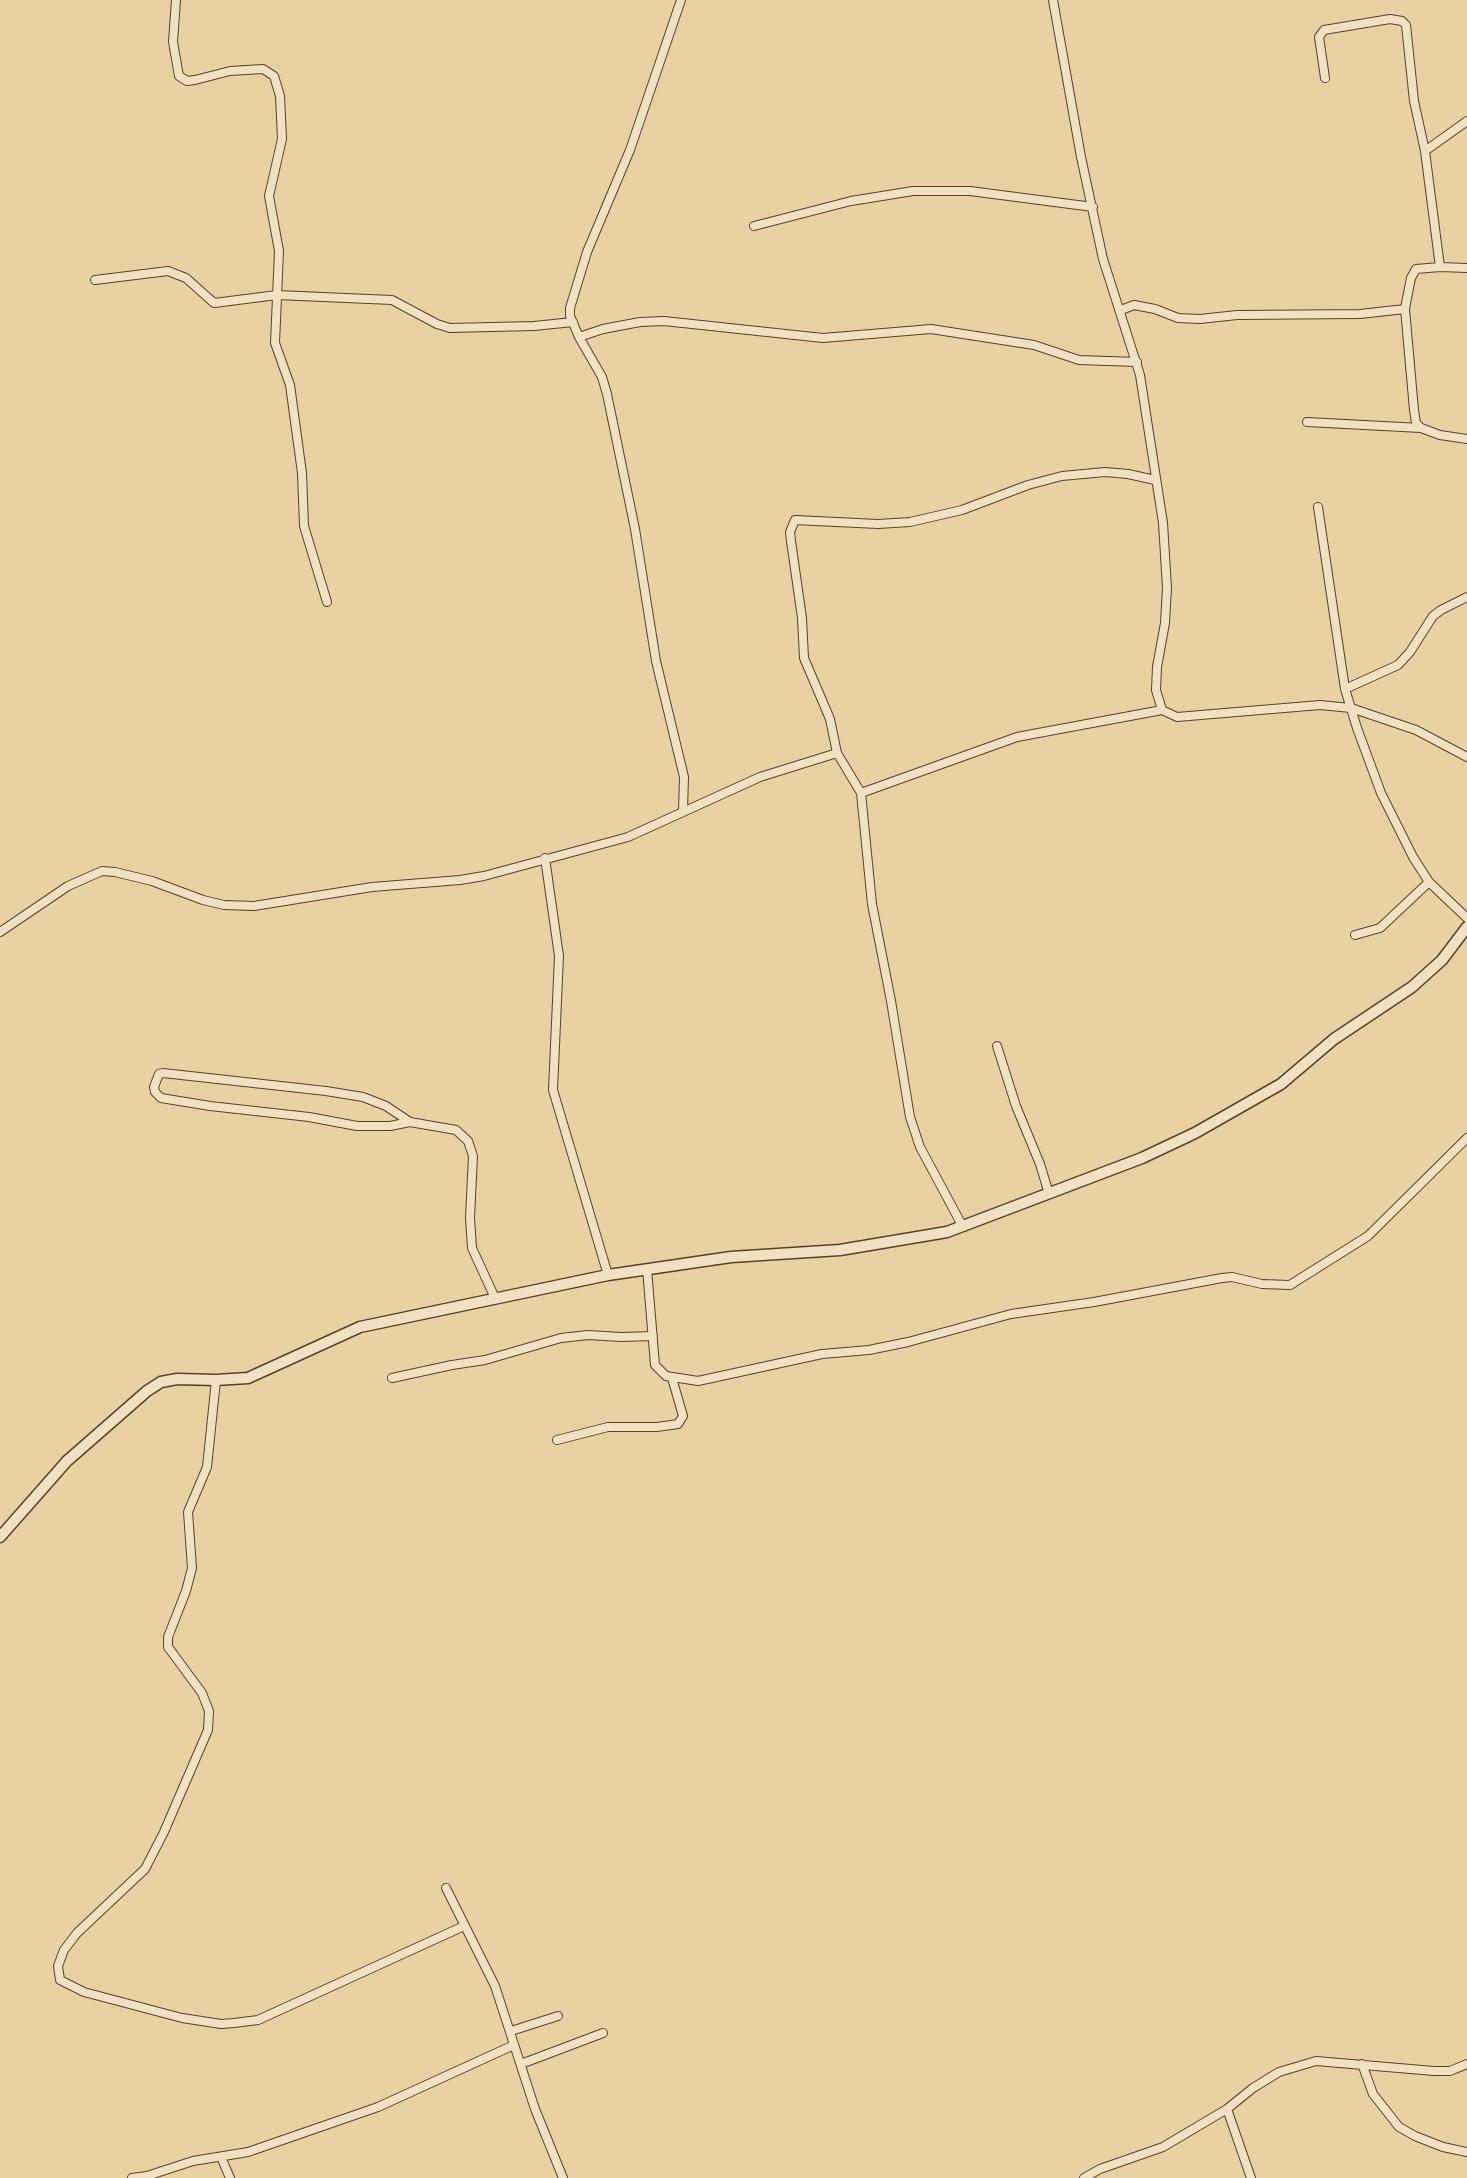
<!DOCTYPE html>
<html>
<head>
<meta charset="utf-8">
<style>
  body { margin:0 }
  canvas { display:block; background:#ead1a1 }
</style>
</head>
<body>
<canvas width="1467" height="2178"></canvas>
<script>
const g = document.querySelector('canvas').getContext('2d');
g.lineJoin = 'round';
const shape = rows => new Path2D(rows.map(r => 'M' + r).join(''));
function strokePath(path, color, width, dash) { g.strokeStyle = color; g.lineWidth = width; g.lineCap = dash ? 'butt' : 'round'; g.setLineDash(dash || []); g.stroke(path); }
const minor = shape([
  [176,0,173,42,179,76,187,81,195,80,230,71,263,69,274,76,280,96,282,139,269,196,279,251,275,343,290,385,302,473,304,526,327,602],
  [681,0,630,150,587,252,570,308,570,316,579,337,602,377,607,394,635,529,656,661,684,777,683,811],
  [1053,0,1081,157,1103,259,1140,375,1163,523,1167,588,1165,623,1157,667,1156,690,1162,710,1177,717,1320,705,1351,708,1416,730,1467,757],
  [1325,78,1319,37,1324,30,1390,19,1402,21,1406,25,1414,101,1425,151,1440,267,1416,269,1411,278,1407,298,1405,309,1414,410,1416,423,1421,428,1440,435,1467,439],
  [1425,151,1467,121],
  [754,226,851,201,913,191,970,191,1093,207],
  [1440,267,1467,268],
  [95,280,168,271,186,278,214,303,277,295,392,300,437,324,450,328,534,326,573,322],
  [1121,310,1134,305,1155,309,1178,318,1200,319,1237,315,1360,314,1405,309],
  [579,337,603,329,640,322,664,321,823,338,931,329,1034,345,1079,360,1137,362],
  [1307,422,1421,428],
  [1318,507,1345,689,1357,728,1381,793,1413,857,1429,882,1467,918],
  [1345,689,1398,665,1410,652,1433,616,1441,610,1467,597],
  [837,753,861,793,1017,737,1162,710],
  [861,793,872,904,891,1001,910,1117,920,1147,963,1227],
  [545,858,559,956,553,1090,608,1275],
  [0,932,68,886,102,871,115,872,152,881,203,900,224,905,254,906,372,887,460,880,484,876,628,837,760,777,837,753,830,719,804,658,802,618,791,541,790,532,795,520,878,524,910,522,962,510,1028,485,1062,476,1105,472,1128,474,1155,480],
  [1355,935,1380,928,1429,882],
  [997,1046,1016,1106,1040,1164,1049,1194],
  [410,1122,386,1106,363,1097,326,1091,163,1073,159,1074,154,1087,155,1092,161,1098,210,1106,309,1117,357,1126,390,1126,410,1122,456,1130,468,1141,473,1156,470,1218,472,1248,495,1298],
  [647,1269,655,1365,666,1376,698,1381,822,1354,869,1350,908,1342,1011,1314,1094,1302,1222,1278,1232,1277,1262,1284,1290,1285,1368,1236,1467,1138],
  [392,1378,452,1365,485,1360,561,1338,588,1335,621,1337,653,1336],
  [216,1380,207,1467,188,1512,192,1568,186,1591,168,1637,168,1647,202,1693,209,1711,208,1730,164,1832,145,1869,77,1933,64,1950,58,1966,60,1980,84,1992,182,2018,221,2024,234,2023,258,2020,464,1926],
  [557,1440,608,1427,657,1427,678,1424,683,1416,672,1378],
  [446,1888,495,1986,535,2109,563,2178],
  [511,2031,558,2016],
  [521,2064,603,2033],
  [1362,2064,1373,2094,1399,2127,1415,2136,1443,2147,1467,2152],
  [1227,2109,1251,2178],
  [221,2157,230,2178],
  [132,2178,147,2176,193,2161,248,2152,378,2107,514,2045],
  [1084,2178,1100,2169,1163,2147,1227,2109,1253,2088,1279,2072,1316,2061,1434,2071,1450,2071,1467,2064]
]);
const tertiary = shape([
  [0,1537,67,1461,147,1391,161,1382,177,1379,216,1380,248,1378,360,1327,608,1275,731,1257,840,1250,947,1232,1142,1158,1195,1133,1281,1084,1334,1039,1412,987,1442,960,1467,927]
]);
strokePath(minor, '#534232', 10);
strokePath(tertiary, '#534232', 13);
strokePath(minor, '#f1e1c2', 8);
strokePath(tertiary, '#f1e1c2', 10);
</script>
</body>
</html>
